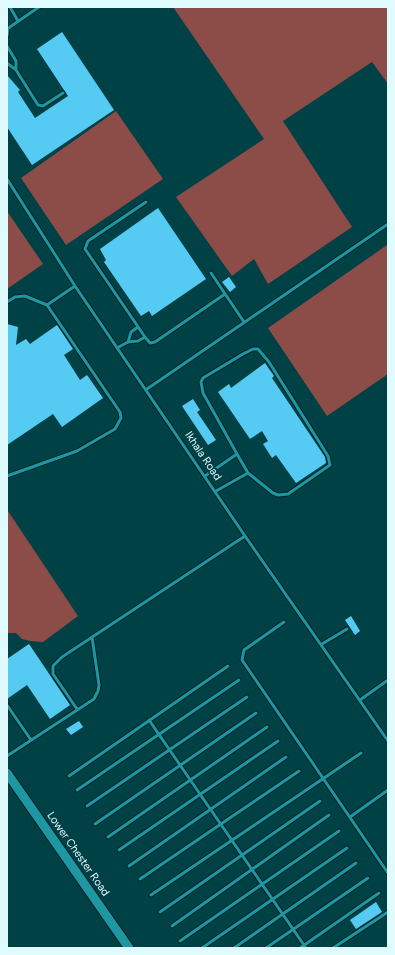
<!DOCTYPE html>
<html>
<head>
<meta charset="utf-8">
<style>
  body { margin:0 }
  #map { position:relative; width:395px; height:955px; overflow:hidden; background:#004146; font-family:Figtree,sans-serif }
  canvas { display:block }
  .frame { position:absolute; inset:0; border:8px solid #dffbfe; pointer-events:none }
</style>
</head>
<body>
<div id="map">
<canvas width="395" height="955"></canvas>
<div class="frame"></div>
</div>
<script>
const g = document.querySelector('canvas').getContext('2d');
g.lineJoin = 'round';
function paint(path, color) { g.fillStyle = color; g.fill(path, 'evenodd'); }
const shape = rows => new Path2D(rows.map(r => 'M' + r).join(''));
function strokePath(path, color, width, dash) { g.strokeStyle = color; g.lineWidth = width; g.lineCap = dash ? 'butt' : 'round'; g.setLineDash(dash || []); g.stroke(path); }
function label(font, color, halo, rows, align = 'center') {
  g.font = font + ' Figtree,sans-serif'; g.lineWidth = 4; g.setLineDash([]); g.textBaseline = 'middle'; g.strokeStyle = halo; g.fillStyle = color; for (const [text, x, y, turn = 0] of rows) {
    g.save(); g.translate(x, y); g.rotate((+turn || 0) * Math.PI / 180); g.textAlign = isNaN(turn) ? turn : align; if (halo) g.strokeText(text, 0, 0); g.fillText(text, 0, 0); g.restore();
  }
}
paint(shape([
  [173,7,388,7,388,84,372,62,283,121,352,227,268,284,254,259,232,276,176,197,264,139],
  [116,111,163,179,66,245,21,178],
  [7,211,43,264,7,289],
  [387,245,388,374,327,416,268,328],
  [8,511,78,616,43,642,30,641,22,639,16,633,7,633]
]), '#8c4c48');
paint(shape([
  [62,32,114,110,32,165,7,127,7,75,20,90,18,92,35,118,68,96,37,49],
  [158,208,206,279,152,316,149,311,141,316,104,262,106,260,100,249],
  [229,277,236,287,230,292,222,282],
  [7,324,18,327,16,345,26,339,30,344,57,325,73,349,64,355,80,380,87,375,103,398,62,427,53,414,7,445],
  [265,363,274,376,272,378,325,457,326,463,296,483,276,455,272,458,263,444,268,441,262,431,250,439,218,392,229,384,231,388],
  [193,399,200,410,197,412,216,440,208,445,182,406],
  [351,616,360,631,355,635,345,620],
  [29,644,70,705,50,719,27,685,7,699,7,659],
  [79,721,83,727,71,735,66,729],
  [376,902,382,912,356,929,350,920]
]), '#55cbf4');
const lane = shape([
  [10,7,18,21],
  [7,29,39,7],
  [7,36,8,28],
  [7,46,16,61,16,70],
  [7,63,16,70,38,105,43,106,63,93],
  [7,179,75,286,245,536,388,741],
  [146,202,88,241,85,249,145,337,150,343,155,342,225,294],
  [211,273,244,322],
  [7,302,15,297,25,296,47,305,120,412,121,418,115,429,77,451,7,476],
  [47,305,75,286],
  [128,342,131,332,138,327],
  [117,348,128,342,138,341,145,337],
  [147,389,388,224],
  [205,476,237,454,203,393,201,382,203,378,243,354,253,349,258,349,269,362,328,456,330,465,288,494,278,495,273,493,248,473,237,454],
  [216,491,248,473],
  [284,622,244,650,242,660,388,873],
  [322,644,347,629],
  [360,700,388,680],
  [7,705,31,740],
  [77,709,53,674,53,666,62,657,245,536],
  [149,720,306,948],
  [7,756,94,699,98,691,99,685,92,637],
  [69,776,228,666],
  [77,790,239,680],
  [87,806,247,697],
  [350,817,388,790],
  [95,824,256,713],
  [108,837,267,727],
  [119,850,278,741],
  [129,866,286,757],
  [140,879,299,771],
  [151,895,361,753],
  [160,912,320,801],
  [172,926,329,815],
  [180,941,339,831],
  [202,948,347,848],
  [234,948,356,863],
  [266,948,368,878],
  [300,948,379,893],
  [333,948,388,912]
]);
const secondary = shape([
  [7,773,129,948]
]);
strokePath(lane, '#012528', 5);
strokePath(secondary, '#012528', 11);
strokePath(lane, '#1e97a2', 3);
strokePath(secondary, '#1e97a2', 9);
label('11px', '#dffbfe', '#004146', [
  ["Ikhala Road",203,456,56],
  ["Lower Chester Road",78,854,55]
]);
</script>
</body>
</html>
